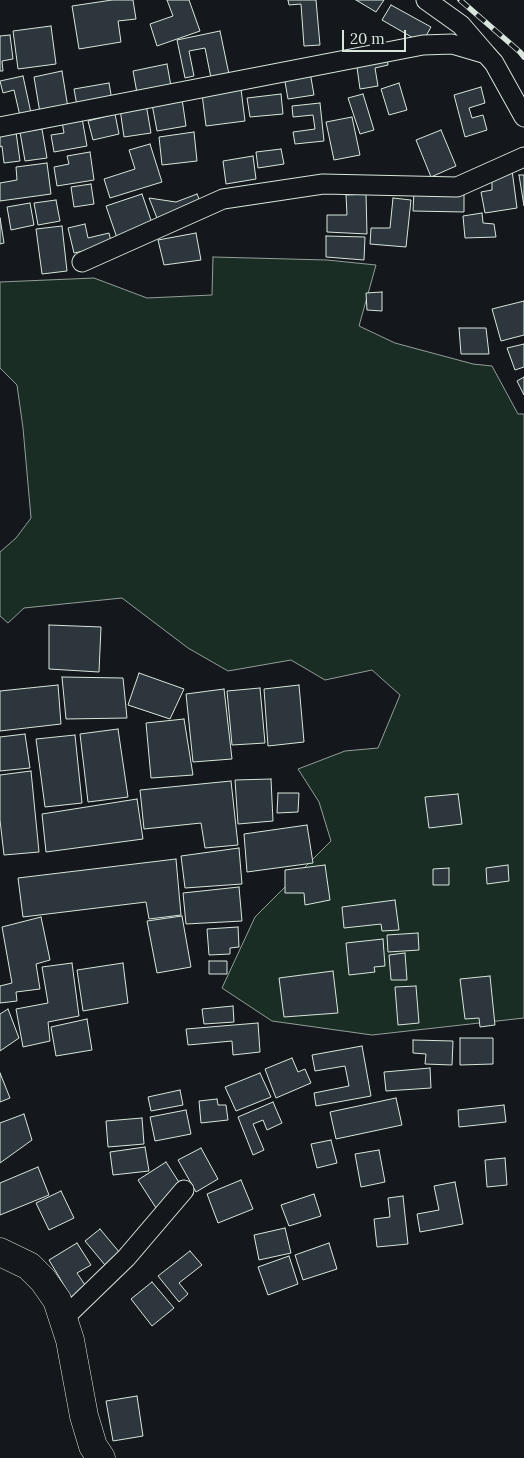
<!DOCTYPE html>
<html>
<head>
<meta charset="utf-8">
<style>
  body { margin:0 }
  #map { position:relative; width:524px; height:1458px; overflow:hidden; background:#14181c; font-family:Lora,serif }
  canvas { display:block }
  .scale { position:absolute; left:342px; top:30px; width:64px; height:22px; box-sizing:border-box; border:2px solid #d8e6dc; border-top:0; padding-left:6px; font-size:15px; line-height:18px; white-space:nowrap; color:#d8e6dc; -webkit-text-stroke:4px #14181c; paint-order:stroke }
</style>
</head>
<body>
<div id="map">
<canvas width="524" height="1458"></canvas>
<div class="scale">20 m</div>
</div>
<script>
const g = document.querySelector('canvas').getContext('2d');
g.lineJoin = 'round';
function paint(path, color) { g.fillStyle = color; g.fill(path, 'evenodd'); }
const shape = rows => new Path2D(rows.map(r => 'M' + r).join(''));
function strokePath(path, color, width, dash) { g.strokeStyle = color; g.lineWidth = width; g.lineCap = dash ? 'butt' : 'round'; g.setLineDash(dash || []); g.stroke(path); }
const green = shape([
  [213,257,327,260,376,265,359,326,395,343,473,364,492,366,518,414,524,414,524,1018,372,1035,272,1021,222,988,255,917,331,841,319,802,298,769,345,751,378,748,400,695,372,670,325,680,291,660,228,671,188,648,122,598,24,608,8,623,0,616,0,552,16,538,31,518,23,428,17,385,0,368,0,282,94,278,147,298,212,295,213,257]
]);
paint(green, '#1a2d24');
strokePath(green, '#939e99', 1);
const building = shape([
  [112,0,133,0,136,19,118,21,121,42,79,49,72,6,112,0],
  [167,0,189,0,200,31,157,46,150,24,173,16,167,0],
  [288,0,316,0,320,45,304,46,301,4,289,5,288,0],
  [356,0,384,0,376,12,356,0],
  [391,5,431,27,422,43,382,20,391,5],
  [51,26,56,64,18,69,13,31,51,26],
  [220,31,230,79,212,83,205,48,189,51,194,76,185,78,177,40,220,31],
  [10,35,13,59,2,61,3,71,0,71,0,36,10,35],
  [387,56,388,65,375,68,378,86,360,89,356,60,387,56],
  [167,64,171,86,137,93,133,71,167,64],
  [62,71,68,108,40,113,34,77,62,71],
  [310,72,314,95,288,99,284,76,310,72],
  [23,76,31,113,20,116,14,90,3,93,0,81,23,76],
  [109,83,112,100,77,106,74,89,109,83],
  [399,83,407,110,389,115,381,89,399,83],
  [481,87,485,103,469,108,472,118,483,115,487,130,465,137,454,95,481,87],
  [241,89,245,121,206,126,202,94,241,89],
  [281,94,283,114,250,117,247,98,281,94],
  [363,94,374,130,360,134,348,98,363,94],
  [182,99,186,126,157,131,152,104,182,99],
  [320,103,324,141,295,144,293,132,315,129,313,115,293,117,292,106,320,103],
  [146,104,151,133,124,137,120,109,146,104],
  [115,114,119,134,93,140,88,121,115,114],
  [352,117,360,155,334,160,326,122,352,117],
  [82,118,87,146,54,152,51,135,64,133,62,122,82,118],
  [42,129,47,158,25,161,20,132,42,129],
  [441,130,456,166,431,177,416,140,441,130],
  [16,132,20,161,4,163,2,146,0,147,0,134,16,132],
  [194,132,197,161,162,165,159,137,194,132],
  [150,144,162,182,110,198,104,179,135,169,129,150,150,144],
  [281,149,284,164,258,168,256,152,281,149],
  [90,152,94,180,57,186,54,167,69,164,67,156,90,152],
  [253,156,256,179,226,184,223,161,253,156],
  [47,163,51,194,0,201,0,183,17,180,16,167,47,163],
  [512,170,517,208,485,213,481,192,492,190,492,174,512,170],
  [519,175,524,175,524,206,519,175],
  [91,184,94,204,74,207,71,187,91,184],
  [414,191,464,191,464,212,413,211,414,191],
  [142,194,153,226,117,238,106,206,142,194],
  [197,194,202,206,159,223,149,198,176,202,197,194],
  [366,194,367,234,327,232,327,215,347,215,346,195,366,194],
  [393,198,411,200,406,247,370,244,371,228,390,228,393,198],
  [56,200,60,221,38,225,34,203,56,200],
  [30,203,34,225,11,230,7,207,30,203],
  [482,213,483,223,494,224,496,237,465,238,463,216,482,213],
  [0,218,4,243,0,244,0,218],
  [85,224,88,238,109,233,112,245,74,253,68,228,85,224],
  [62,226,67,271,42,274,36,229,62,226],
  [196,233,201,260,164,265,158,240,196,233],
  [326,236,365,237,364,260,326,257,326,236],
  [382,292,382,311,367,310,366,293,382,292],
  [524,301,524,335,501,341,492,309,524,301],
  [459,328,486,328,489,354,461,354,459,328],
  [524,344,524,367,515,370,507,348,524,344],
  [524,377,524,395,517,381,524,377],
  [49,625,101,627,99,672,49,669,49,625],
  [139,673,184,689,170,719,128,705,139,673],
  [62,677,123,678,127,718,66,719,62,677],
  [58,685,61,724,0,731,0,691,58,685],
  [299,685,304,742,268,746,264,689,299,685],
  [260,688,265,743,232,745,227,691,260,688],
  [224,689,232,759,193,762,186,694,224,689],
  [184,719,193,775,151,778,146,723,184,719],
  [118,729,128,797,88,802,80,734,118,729],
  [25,734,30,768,0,771,0,737,25,734],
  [75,735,82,803,45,807,36,739,75,735],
  [31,771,39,852,4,855,0,820,0,775,31,771],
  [271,779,273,821,238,824,235,780,271,779],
  [231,781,238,845,205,848,201,823,144,829,140,790,231,781],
  [278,793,299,793,298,812,277,813,278,793],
  [458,794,462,824,429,828,425,797,458,794],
  [137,799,143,839,46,852,42,814,137,799],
  [307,825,313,863,247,872,244,834,307,825],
  [239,848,242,884,185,888,181,856,239,848],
  [176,859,181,915,149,919,146,902,23,917,18,878,176,859],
  [325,865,330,900,305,905,304,893,285,893,285,870,325,865],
  [508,865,509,881,487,884,486,868,508,865],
  [449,868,449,885,433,885,433,869,449,868],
  [239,887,242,921,186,924,183,893,239,887],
  [395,900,399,930,382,931,381,924,344,928,342,907,395,900],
  [182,916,191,967,157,973,147,921,182,916],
  [41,917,50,960,36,964,40,989,16,992,17,1001,0,1003,0,986,12,983,2,927,41,917],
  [238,927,239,947,230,948,230,954,209,955,207,929,238,927],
  [418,933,419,950,388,952,387,935,418,933],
  [383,939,385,966,374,967,375,972,349,975,346,943,383,939],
  [405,953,407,980,391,980,389,955,405,953],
  [209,961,227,961,227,974,209,974,209,961],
  [72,963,79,1016,48,1022,50,1041,23,1047,16,1009,48,1003,42,967,72,963],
  [123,963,128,1003,83,1011,77,970,123,963],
  [333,971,338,1013,284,1017,279,978,333,971],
  [490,976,495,1025,480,1027,479,1018,465,1019,460,979,490,976],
  [416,986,419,1023,398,1025,395,987,416,986],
  [233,1006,234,1022,204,1024,202,1009,233,1006],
  [8,1009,19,1038,0,1051,0,1014,8,1009],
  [87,1019,92,1050,56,1056,51,1027,87,1019],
  [258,1023,260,1052,233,1055,232,1041,188,1045,186,1029,258,1023],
  [460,1038,493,1038,493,1064,460,1065,460,1038],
  [413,1040,453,1041,452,1065,425,1064,426,1054,413,1053,413,1040],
  [362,1046,371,1096,316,1106,314,1093,349,1086,345,1066,315,1071,312,1055,362,1046],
  [292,1058,298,1072,305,1069,311,1083,276,1098,265,1069,292,1058],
  [430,1068,431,1088,386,1091,384,1072,430,1068],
  [0,1073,10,1098,0,1102,0,1073],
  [260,1073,271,1097,236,1111,225,1087,260,1073],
  [180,1090,183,1105,151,1111,148,1097,180,1090],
  [396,1098,402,1125,336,1139,330,1112,396,1098],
  [217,1099,218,1105,226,1105,228,1120,201,1123,199,1101,217,1099],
  [273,1102,282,1123,267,1130,263,1120,253,1124,264,1150,253,1155,238,1117,273,1102],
  [504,1105,506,1122,459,1127,458,1110,504,1105],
  [186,1110,191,1134,155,1141,150,1117,186,1110],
  [24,1114,32,1140,0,1163,0,1123,24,1114],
  [142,1118,144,1144,108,1147,106,1121,142,1118],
  [331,1140,337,1163,317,1168,311,1144,331,1140],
  [145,1147,149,1171,113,1175,110,1152,145,1147],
  [201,1148,218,1179,196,1192,178,1160,201,1148],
  [379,1150,385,1182,361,1187,355,1154,379,1150],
  [505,1158,507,1185,487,1187,485,1160,505,1158],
  [166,1162,184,1190,156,1208,138,1180,166,1162],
  [38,1167,49,1195,0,1215,0,1183,38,1167],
  [241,1180,253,1209,218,1223,207,1194,241,1180],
  [455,1182,463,1224,420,1232,417,1214,439,1210,434,1186,455,1182],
  [61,1191,74,1218,49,1230,36,1203,61,1191],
  [314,1194,321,1216,289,1226,281,1205,314,1194],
  [403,1196,408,1244,377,1247,374,1219,390,1217,388,1198,403,1196],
  [285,1228,291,1253,259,1260,254,1235,285,1228],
  [100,1229,120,1253,105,1265,85,1241,100,1229],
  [77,1243,91,1265,77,1273,87,1288,71,1297,49,1260,77,1243],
  [329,1243,337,1269,303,1280,295,1255,329,1243],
  [190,1251,202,1265,179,1283,188,1294,179,1302,158,1276,190,1251],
  [289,1256,298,1284,268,1295,258,1267,289,1256],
  [152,1282,174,1308,152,1326,131,1299,152,1282],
  [137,1396,143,1436,113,1441,106,1401,137,1396]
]);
paint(building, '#2c363c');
strokePath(building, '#d8e6dc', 1);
const minor = shape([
  [426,0,461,25,486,54],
  [0,127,423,45,452,44,486,54,494,63,524,117],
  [82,262,223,199,323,184,457,187,524,157],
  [63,1319,126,1258,184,1190]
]);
const secondary = shape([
  [0,1252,29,1266,43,1280,57,1300,70,1340,84,1416,93,1446,101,1458]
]);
strokePath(minor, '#d8e6dc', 21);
strokePath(secondary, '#d8e6dc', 29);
strokePath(minor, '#14181c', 19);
strokePath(secondary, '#14181c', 28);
const rail = shape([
  [460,0,520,52,524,57]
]);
strokePath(rail, '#d8e6dc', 5.5);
strokePath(rail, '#14181c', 4, [11]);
</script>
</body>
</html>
